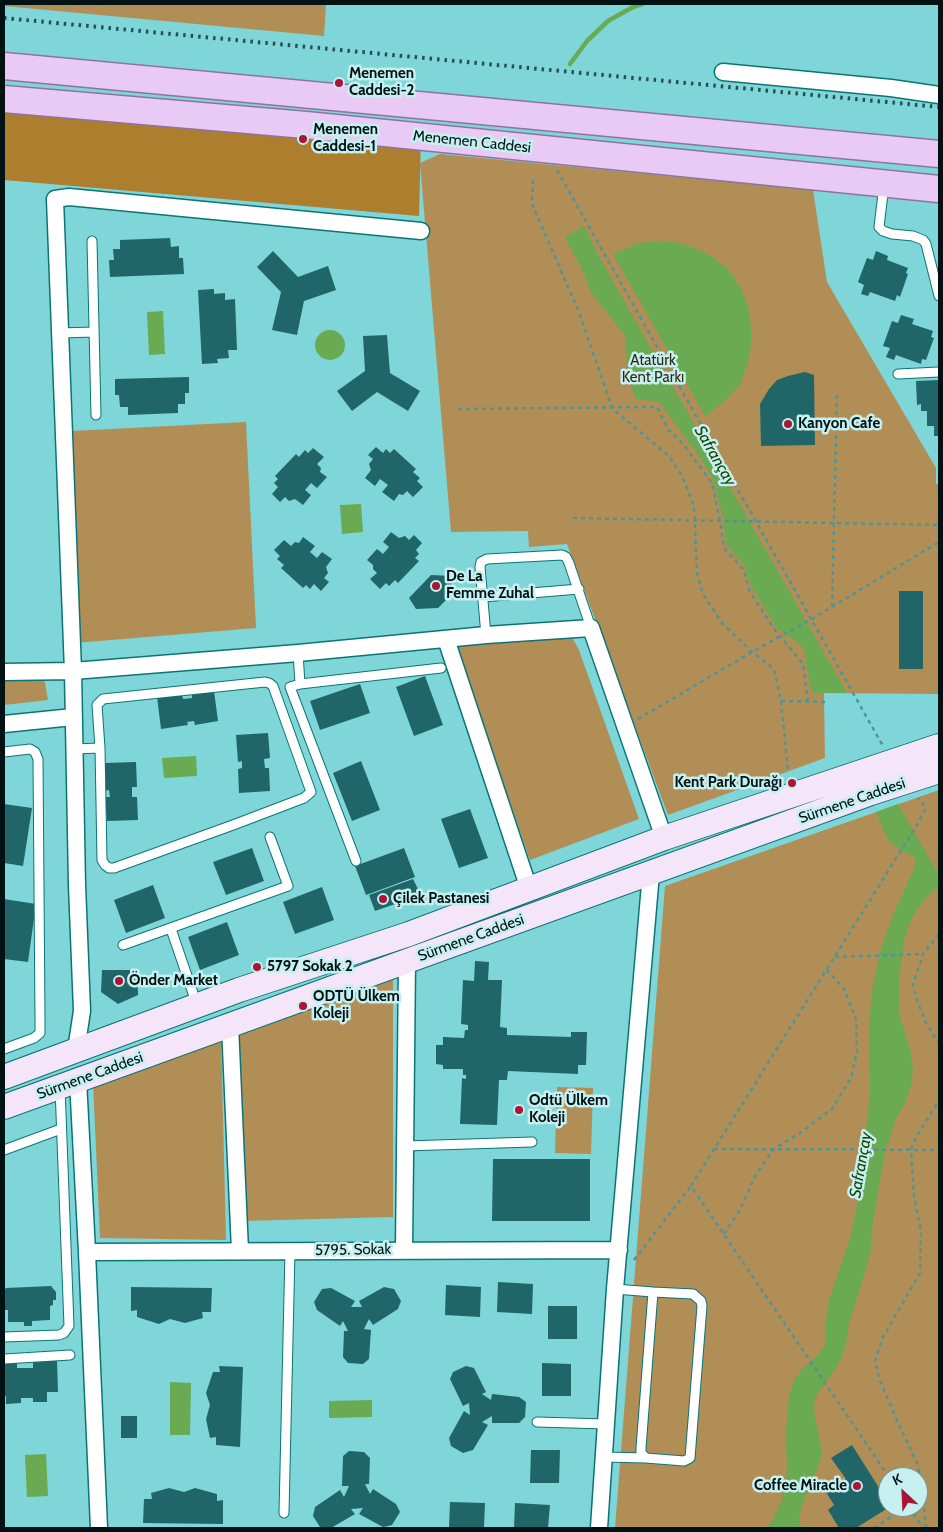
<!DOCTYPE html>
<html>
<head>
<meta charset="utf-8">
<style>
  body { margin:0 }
  #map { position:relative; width:943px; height:1532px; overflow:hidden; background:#7fd6d8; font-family:Cabin,sans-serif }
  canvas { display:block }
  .frame { position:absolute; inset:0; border:5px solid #001213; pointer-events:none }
  .north { position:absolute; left:878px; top:1467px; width:50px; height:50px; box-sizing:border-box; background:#c6efef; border:1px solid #779797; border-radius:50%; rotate:335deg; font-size:14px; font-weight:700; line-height:20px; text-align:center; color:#001213 }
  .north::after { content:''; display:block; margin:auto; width:18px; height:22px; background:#ab1434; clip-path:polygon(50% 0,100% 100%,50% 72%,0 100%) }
</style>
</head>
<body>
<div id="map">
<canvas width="943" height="1532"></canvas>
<div class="frame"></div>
<div class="north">K</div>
</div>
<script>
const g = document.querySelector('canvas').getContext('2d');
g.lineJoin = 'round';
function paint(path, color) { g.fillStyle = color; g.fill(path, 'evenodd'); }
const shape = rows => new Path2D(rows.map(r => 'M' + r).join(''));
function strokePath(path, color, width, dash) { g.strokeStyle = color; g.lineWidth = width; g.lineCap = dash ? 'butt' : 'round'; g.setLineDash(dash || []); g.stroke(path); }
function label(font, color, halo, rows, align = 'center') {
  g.font = font + ' Cabin,sans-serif'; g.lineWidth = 5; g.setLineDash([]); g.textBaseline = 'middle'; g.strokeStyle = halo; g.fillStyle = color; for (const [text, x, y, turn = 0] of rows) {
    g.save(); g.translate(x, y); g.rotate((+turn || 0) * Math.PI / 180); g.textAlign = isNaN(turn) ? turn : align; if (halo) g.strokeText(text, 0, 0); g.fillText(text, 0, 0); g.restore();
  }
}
paint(shape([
  [4,4,326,4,324,36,4,6],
  [440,154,813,190,827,282,936,468,936,484,939,484,939,694,824,693,825,758,668,815,567,544,529,547,528,531,451,532,420,163],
  [246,422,256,628,75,643,71,431],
  [572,637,579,650,639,819,530,860,456,648,458,640],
  [4,677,44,677,48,700,4,705],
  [939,790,939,1528,615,1528,665,886],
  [888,1477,918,1477,918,1507,888,1507],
  [393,974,393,1217,243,1221,235,1035],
  [221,1035,226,1240,100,1238,93,1083],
  [557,1087,593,1088,591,1154,555,1153]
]), '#b28e57');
paint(shape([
  [4,103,421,137,419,216,4,180]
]), '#ac7e2e');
paint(shape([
  [584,226,601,260,847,693,812,693,803,647,777,628,750,584,744,564,729,548,726,543,723,517,712,477,697,453,659,402,636,399,627,374,626,337,590,291,584,273,565,237],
  [659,241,679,243,697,249,713,257,729,270,740,287,748,306,751,326,751,346,747,366,740,384,726,400,711,412,705,416,613,254,639,243],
  [163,311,165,354,149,355,147,312],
  '315 345a15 15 0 1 1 30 0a15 15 0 1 1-30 0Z',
  [361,504,363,532,342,534,340,505],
  [196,756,197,776,164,778,162,758],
  [898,804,939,875,939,887,930,894,918,908,909,925,904,942,899,977,899,1013,910,1049,913,1069,911,1086,905,1103,896,1119,885,1152,873,1221,870,1256,849,1323,847,1339,842,1356,834,1371,818,1393,814,1402,814,1412,822,1451,820,1462,801,1508,799,1519,801,1528,768,1528,780,1505,785,1488,787,1469,786,1432,789,1397,794,1380,805,1366,818,1355,824,1347,826,1338,826,1321,828,1303,851,1235,858,1200,870,1093,869,1020,873,985,881,949,893,915,916,864,914,857,896,847,889,840,884,831,876,812],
  [170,1382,191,1383,190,1435,170,1435],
  [372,1400,372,1417,329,1418,329,1401],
  [46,1454,48,1496,27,1497,25,1455]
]), '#69aa52');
strokePath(shape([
  [570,64,587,41,608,21,633,7,642,4]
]), '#69aa52', 4.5);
paint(shape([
  [170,238,171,247,179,246,179,258,183,258,184,274,110,277,109,260,114,260,113,249,120,249,120,240],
  [273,251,298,277,328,266,336,290,304,301,297,335,272,330,281,292,257,267],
  [876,251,888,256,887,260,908,268,906,273,908,274,900,297,897,295,895,301,870,292,868,296,861,294,864,285,858,282,867,258,873,260],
  [214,289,214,294,225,293,225,300,235,299,237,350,228,350,229,358,217,359,218,363,202,364,198,290],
  [901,315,914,319,912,324,933,331,931,337,934,338,926,360,922,359,921,364,896,355,894,360,886,357,890,348,883,346,892,321,898,323],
  [387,335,390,373,420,391,408,411,377,392,352,411,337,391,365,371,363,336],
  [805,372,814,375,815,445,761,446,760,404,769,389,777,380,788,376],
  [189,377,189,393,185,393,185,404,178,404,178,413,128,415,128,407,120,407,119,395,115,395,115,379],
  [939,380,939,436,934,436,934,426,927,426,927,411,921,411,921,404,917,405,916,381],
  [376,447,383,453,386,449,390,453,394,449,416,469,413,472,420,478,417,481,423,487,413,497,407,491,403,495,399,494,394,501,382,492,388,485,380,479,375,486,365,478,371,470,369,464,373,459,368,455],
  [313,448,324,457,317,464,321,468,320,472,327,477,317,488,311,483,305,490,311,495,303,505,295,499,289,501,285,497,280,502,272,494,278,487,274,483,278,479,275,476,296,454,299,457,305,450,308,453],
  [391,532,399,538,405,536,409,540,414,535,422,543,416,550,419,554,415,558,419,561,398,583,395,580,389,586,386,583,380,589,370,579,377,573,373,569,373,565,367,560,377,549,383,554,389,547,383,542],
  [303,537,315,546,310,552,317,558,322,552,332,559,326,567,328,573,324,578,329,582,321,591,314,584,310,589,306,585,303,588,281,568,284,565,277,559,280,556,274,550,284,540,291,546,295,542,299,543],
  [431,575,453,576,450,596,438,608,416,609,409,598],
  [899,591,923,591,923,669,899,669],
  [425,676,443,725,414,736,396,687],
  [360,684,370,713,320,730,310,701],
  [214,691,218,721,195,725,194,721,187,722,188,725,161,729,157,697,182,694,183,699,192,698,192,694],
  [268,733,270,758,264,759,265,768,269,768,270,791,239,793,238,769,242,768,242,761,238,762,236,735],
  [361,761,380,810,352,821,333,773],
  [136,762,137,787,132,787,132,797,137,797,138,820,107,821,105,797,110,797,109,790,105,791,104,763],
  [4,804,32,808,23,866,4,863],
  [470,809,488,858,459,868,441,819],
  [252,848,264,881,226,895,213,862],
  [404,848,415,877,366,895,355,866],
  [413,879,421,895,375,911,369,895],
  [153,885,165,918,126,933,114,900],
  [322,887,334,920,295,934,283,902],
  [4,899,36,904,28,962,4,959],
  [227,922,239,955,200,970,188,937],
  [475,961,489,962,488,980,502,980,500,1027,507,1028,507,1035,571,1037,571,1032,587,1032,586,1065,578,1065,578,1074,508,1071,507,1080,499,1080,497,1125,460,1124,462,1078,466,1079,466,1075,463,1075,463,1069,443,1069,443,1065,436,1064,436,1045,443,1045,443,1037,464,1038,465,1030,468,1030,468,1025,461,1024,463,980,474,981],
  [102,970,137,970,138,995,118,1004,101,992],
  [493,1159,590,1159,590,1221,492,1221],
  [498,1282,533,1284,532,1314,497,1312],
  [446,1285,481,1287,480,1317,445,1315],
  [51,1286,56,1292,56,1300,53,1300,53,1305,50,1306,50,1320,32,1321,32,1326,24,1326,24,1322,8,1322,8,1310,4,1310,4,1291,6,1288],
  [131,1287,212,1288,211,1312,202,1312,203,1318,185,1323,170,1319,159,1324,137,1317,137,1310,131,1311],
  [384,1287,394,1289,401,1301,398,1309,373,1325,369,1319,364,1329,371,1330,369,1359,363,1364,348,1363,343,1357,344,1331,348,1331,343,1321,340,1326,317,1310,314,1302,322,1289,331,1288,355,1301,351,1307,362,1307,359,1301],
  [548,1306,577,1306,577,1339,548,1339],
  [57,1360,58,1392,47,1392,47,1402,33,1402,33,1398,21,1398,21,1403,6,1404,6,1396,4,1396,4,1364,17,1363,17,1368,33,1368,33,1362],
  [542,1363,571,1364,571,1396,542,1396],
  [219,1366,243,1367,240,1447,216,1445,216,1437,210,1438,206,1419,210,1405,206,1393,213,1372,220,1372],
  [466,1366,474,1368,486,1392,482,1394,491,1400,492,1394,519,1397,526,1402,525,1417,519,1423,492,1423,492,1416,482,1422,488,1425,473,1450,463,1453,451,1446,449,1438,464,1411,470,1415,469,1403,463,1406,450,1379,453,1372],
  [121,1416,137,1416,137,1438,121,1438],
  [852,1445,888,1502,888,1508,856,1528,839,1528,828,1510,834,1505,826,1492,846,1479,831,1458],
  [531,1450,560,1450,559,1483,530,1483],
  [349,1451,364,1452,370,1458,369,1484,365,1484,370,1494,373,1489,396,1504,400,1512,392,1525,383,1527,359,1514,363,1508,351,1509,355,1514,331,1528,320,1527,313,1516,315,1507,340,1490,344,1497,349,1486,342,1486,343,1456],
  [169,1488,184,1492,195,1488,217,1494,217,1501,223,1500,223,1524,143,1523,144,1499,152,1499,151,1493],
  [450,1502,485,1503,484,1528,449,1528],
  [515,1503,550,1505,548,1528,514,1528]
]), '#206668');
const lane = shape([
  [884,185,879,227,883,231,892,234,913,236,923,240,926,244,939,296],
  [92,241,96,415],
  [60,333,93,332],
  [898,374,939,372],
  [483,597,579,589],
  [486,635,480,567,481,562,487,559,562,555,566,557,569,563,591,628],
  [298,653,300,684,441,668],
  [300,684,290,687,356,861],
  [74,749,100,748,97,705,103,699,265,682,269,683,273,686,311,792,304,798,233,825,114,868,109,868,105,865,102,860,100,748],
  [4,752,30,749,35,752,38,759,40,1019,40,1033,34,1038,4,1049],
  [171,929,197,1005],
  [123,945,288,886,270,837],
  [405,1146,532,1142],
  [4,1150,61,1129],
  [615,1289,653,1292],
  [4,1337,59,1335,64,1333,69,1326,60,1087],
  [4,1359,70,1355],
  [537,1422,606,1424],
  [604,1457,646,1458,684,1461,690,1458,702,1306,701,1301,693,1294,653,1292,641,1448,641,1453,646,1458],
  [284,1513,290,1251]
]);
const street = shape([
  [723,72,891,88,939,95],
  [446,639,529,889],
  [4,672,73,671,298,653,486,635,591,628,664,838],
  [4,724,73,717],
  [230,1025,240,1251],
  [76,1050,82,1011,77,885,73,671,55,199,69,197,421,231],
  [78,1080,87,1252,99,1528],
  [404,1250,407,961],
  [87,1252,619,1250],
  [599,1528,615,1289,651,873]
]);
const secondary = shape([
  [4,1077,239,990,409,934,664,838,939,746],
  [4,1107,871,793,939,771]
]);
const primary = shape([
  [4,66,939,154],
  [4,99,306,125,939,189]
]);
strokePath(lane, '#0b7477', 11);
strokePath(street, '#0b7477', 19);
strokePath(secondary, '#0b7477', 26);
strokePath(primary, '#8e73a0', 29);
strokePath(shape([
  [557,170,883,746],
  [533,180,532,204,579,312,611,405,614,410,669,456,682,476,694,506,697,573,703,594,722,623,752,652,774,669,781,701,788,771],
  [458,409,657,407,668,429,683,444,712,483,720,521,724,548,744,570,749,590,774,629,803,664,808,702],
  [573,518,939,525],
  [832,607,837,392],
  [781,701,828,702],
  [638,719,752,652,812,619,939,542],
  [939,934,923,954,913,985,916,998,926,1023,939,1044],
  [835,957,923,954],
  [714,1149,939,1150],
  [724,1234,740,1210,756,1174,774,1149,800,1133,832,1109,851,1078,857,1052,856,1019,844,989,827,970],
  [634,1260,691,1186],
  [889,1477,691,1186,917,825,926,808,918,798],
  [909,1507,923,1528],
  [874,1528,907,1507],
  [926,1528,923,1498,918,1465,899,1425,879,1378,875,1361,883,1337,920,1273,921,1231,914,1197,911,1149,918,1134,939,1100]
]), '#539394', 2.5, [4, 4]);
strokePath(lane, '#fff', 9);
strokePath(street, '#fff', 16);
strokePath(secondary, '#f4e5f9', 24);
strokePath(primary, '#e9caf4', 26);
strokePath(shape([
  [4,18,939,107]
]), '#284f51', 4, [2.5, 5]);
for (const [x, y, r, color] of [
  [339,83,5,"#ab1434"],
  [303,139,5,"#ab1434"],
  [788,424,5,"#ab1434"],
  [436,586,5,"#ab1434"],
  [792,783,5,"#ab1434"],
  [383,899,5,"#ab1434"],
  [257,967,5,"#ab1434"],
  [119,981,5,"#ab1434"],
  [303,1006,5,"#ab1434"],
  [519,1110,5,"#ab1434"],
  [857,1486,5,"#ab1434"]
]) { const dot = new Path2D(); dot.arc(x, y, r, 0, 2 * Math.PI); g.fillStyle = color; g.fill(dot); strokePath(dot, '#c6efef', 2); }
label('bold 15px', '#001213', '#c6efef', [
  ["Menemen",349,74],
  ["Caddesi-2",349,91],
  ["Menemen",313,130],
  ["Caddesi-1",313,147],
  ["Kanyon Cafe",798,424],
  ["De La",446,577],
  ["Femme Zuhal",446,594],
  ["Kent Park Durağı",782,783,"right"],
  ["Çilek Pastanesi",393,899],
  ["5797 Sokak 2",267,967],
  ["Önder Market",129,981],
  ["ODTÜ Ülkem",313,997],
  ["Koleji",313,1014],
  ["Odtü Ülkem",529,1101],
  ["Koleji",529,1118],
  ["Coffee Miracle",847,1486,"right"]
], 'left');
label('15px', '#001213', '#c6efef', [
  ["Menemen Caddesi",472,142,6],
  ["Sürmene Caddesi",852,801,-19],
  ["Sürmene Caddesi",471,938,-20],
  ["Sürmene Caddesi",90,1076,-20],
  ["5795. Sokak",353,1250,-1]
]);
label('15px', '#332816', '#c6efef', [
  ["Atatürk",653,361],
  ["Kent Parkı",653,378]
]);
label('italic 16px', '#164101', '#c6efef', [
  ["Safrançay",715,456,60],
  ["Safrançay",861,1165,-80]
]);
</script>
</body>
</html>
